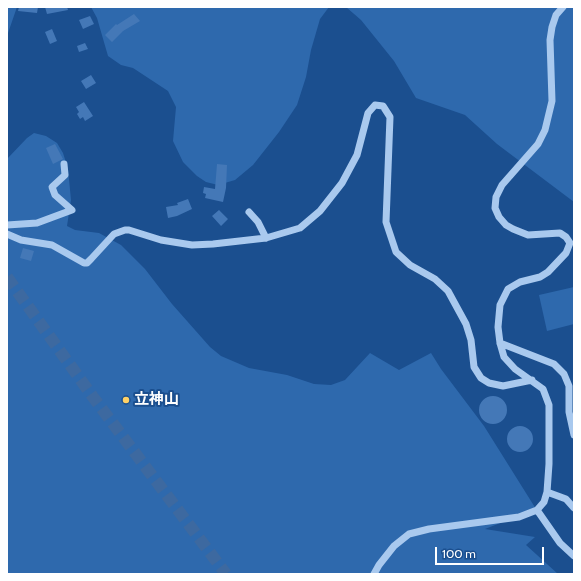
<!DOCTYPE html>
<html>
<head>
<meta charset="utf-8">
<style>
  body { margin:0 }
  #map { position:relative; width:581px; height:581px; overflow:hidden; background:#1b4f8f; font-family:Cabin,sans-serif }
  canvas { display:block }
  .frame { position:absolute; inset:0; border:8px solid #fff; pointer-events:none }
  .scale { position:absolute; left:435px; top:547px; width:109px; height:18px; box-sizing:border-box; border:2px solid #fff; border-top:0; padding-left:5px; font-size:12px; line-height:14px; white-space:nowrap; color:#fff; -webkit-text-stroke:3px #1b4f8f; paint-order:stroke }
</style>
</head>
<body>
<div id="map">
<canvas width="581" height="581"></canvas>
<div class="frame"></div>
<div class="scale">100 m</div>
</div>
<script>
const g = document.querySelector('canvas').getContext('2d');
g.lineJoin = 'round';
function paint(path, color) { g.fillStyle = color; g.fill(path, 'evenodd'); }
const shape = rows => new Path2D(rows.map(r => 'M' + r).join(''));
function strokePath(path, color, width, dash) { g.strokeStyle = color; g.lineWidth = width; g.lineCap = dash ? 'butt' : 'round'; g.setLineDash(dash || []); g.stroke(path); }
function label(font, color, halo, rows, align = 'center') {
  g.font = font + ' Cabin,"Noto Sans JP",sans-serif'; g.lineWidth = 4; g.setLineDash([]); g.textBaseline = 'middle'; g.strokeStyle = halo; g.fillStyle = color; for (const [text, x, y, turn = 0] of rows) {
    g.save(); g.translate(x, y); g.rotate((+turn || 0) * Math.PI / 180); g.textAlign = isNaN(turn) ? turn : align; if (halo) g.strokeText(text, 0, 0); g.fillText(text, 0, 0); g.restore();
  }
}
paint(shape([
  [7,7,17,7,7,36],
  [91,7,329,7,320,19,311,50,306,77,297,105,279,132,253,165,235,180,218,185,206,182,197,176,183,162,173,141,176,107,168,91,133,68,121,65,108,56,97,18],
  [346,7,574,7,574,202,497,144,465,115,416,98,394,61,361,20],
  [34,133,46,136,57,143,63,153,68,169,71,200,67,226,75,230,99,233,121,245,145,269,172,304,210,347,221,356,249,368,287,375,314,384,331,385,345,380,370,353,399,370,431,353,441,369,484,426,536,509,485,529,535,537,526,545,558,574,7,574,7,159,27,138],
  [574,287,574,324,547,331,539,295]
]), '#2e69ad');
paint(shape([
  [19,7,38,7,37,13,18,11],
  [45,7,67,7,68,10,47,14],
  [134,14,140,21,123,31,112,42,105,35,116,24,117,25],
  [90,16,94,24,83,29,79,20],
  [52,29,57,41,50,44,45,32],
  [85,43,88,49,79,52,77,46],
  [91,75,96,83,86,89,81,81],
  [84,102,93,116,85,121,83,117,80,119,77,114,79,112,76,107],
  [55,144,63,159,53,164,46,148],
  [217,164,227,165,226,188,223,202,205,198,206,194,203,193,204,187,215,189],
  [188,199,192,209,177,216,168,218,166,207,178,205,177,203],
  [219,210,228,219,221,226,212,216],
  [23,248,34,251,31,261,20,258],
  '479 410a14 14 0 1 1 28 0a14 14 0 1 1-28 0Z',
  '507 439a13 13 0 1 1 26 0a13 13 0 1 1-26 0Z'
]), '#4478b7');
strokePath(shape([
  [7,277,93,397,226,574]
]), '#3d69a0', 12, [12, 6]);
strokePath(shape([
  [249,212,258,222,266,238],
  [7,225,37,223,72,210,55,195,52,187,65,175,64,164],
  [7,234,21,240,52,245,84,263,87,263,91,259,114,234,125,230,129,230,161,240,192,245,213,244,266,238,300,228,320,211,342,183,357,155,368,113,375,105,383,106,390,117,386,222,396,252,410,265,435,279,448,291,466,324,471,340,474,367,481,378,489,383,503,386,532,380],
  [500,343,554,364,564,374,569,386,569,412,574,435],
  [547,492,566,499,574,508],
  [537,510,560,543,574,556],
  [374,574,379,565,394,546,409,534,429,529,519,517,537,510,544,502,547,492,549,464,549,405,543,389,515,369,504,357,500,343,498,327,500,305,508,289,520,282,540,277,548,272,566,253,570,243,566,237,560,233,528,235,513,229,506,225,499,217,495,208,496,197,502,185,538,144,545,130,552,101,550,40,552,27,556,15,563,7]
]), '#a9c9ee', 7);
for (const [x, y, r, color] of [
  [126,400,4,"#ffd166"]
]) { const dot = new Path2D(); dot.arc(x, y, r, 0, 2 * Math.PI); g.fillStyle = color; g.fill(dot); strokePath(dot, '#1b4f8f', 1.5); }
label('bold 15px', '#fff', '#1b4f8f', [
  ["立神山",134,400]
], 'left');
</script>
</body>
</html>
